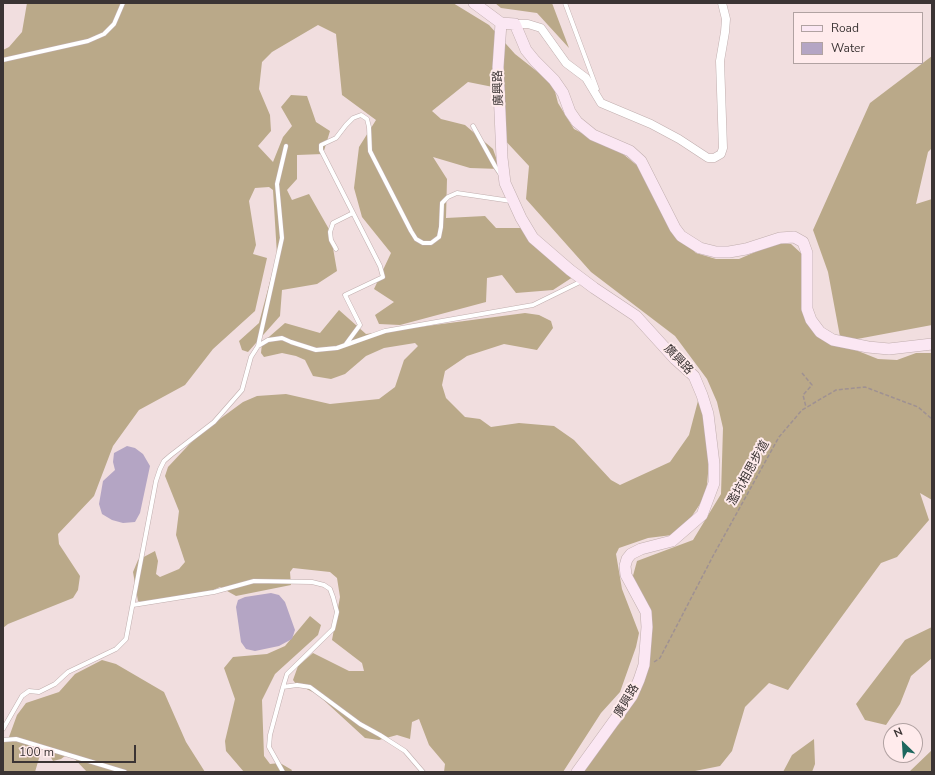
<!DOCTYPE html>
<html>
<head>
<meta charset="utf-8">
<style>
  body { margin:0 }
  #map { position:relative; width:935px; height:775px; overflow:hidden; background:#f1dedf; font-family:"Nunito Sans",sans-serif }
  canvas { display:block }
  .frame { position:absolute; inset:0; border:4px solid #3b3434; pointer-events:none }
  .legend { position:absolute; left:793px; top:12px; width:130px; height:52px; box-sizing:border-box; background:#ffebec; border:1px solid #b1a2a2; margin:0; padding:5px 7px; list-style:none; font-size:12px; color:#3b3434 }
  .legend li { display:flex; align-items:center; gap:8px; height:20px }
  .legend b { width:20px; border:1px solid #b1a2a2 }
  .north { position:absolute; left:883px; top:723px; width:40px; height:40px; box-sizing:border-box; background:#ffebec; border:1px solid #b1a2a2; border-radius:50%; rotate:335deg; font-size:11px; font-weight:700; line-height:16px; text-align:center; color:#3b3434 }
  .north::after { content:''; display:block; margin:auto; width:14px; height:18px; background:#1e675e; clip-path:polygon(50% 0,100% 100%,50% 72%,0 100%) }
  .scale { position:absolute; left:12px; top:745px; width:124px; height:18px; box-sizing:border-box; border:2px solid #3b3434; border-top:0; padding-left:5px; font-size:12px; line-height:14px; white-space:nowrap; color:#3b3434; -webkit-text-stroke:3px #ffebec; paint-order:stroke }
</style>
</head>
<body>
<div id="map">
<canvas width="935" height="775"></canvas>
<div class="frame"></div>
<ul class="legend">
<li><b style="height:5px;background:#fbe7f3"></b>Road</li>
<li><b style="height:11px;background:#b4a5c4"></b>Water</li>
</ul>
<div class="north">N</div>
<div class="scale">100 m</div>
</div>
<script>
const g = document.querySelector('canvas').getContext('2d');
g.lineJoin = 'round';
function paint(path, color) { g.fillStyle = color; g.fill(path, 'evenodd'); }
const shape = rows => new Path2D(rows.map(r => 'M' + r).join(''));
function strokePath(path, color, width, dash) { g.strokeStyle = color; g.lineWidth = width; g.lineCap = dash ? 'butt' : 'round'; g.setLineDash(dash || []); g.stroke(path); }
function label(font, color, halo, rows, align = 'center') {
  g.font = font + ' "Nunito Sans","Noto Sans TC",sans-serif'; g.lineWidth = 4; g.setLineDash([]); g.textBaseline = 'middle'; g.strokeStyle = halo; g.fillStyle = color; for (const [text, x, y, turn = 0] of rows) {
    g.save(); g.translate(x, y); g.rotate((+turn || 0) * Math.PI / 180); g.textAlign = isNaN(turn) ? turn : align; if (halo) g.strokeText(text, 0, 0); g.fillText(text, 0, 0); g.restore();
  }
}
paint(shape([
  [27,3,453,3,489,25,515,54,553,84,558,103,574,129,623,154,644,171,672,228,696,253,716,259,739,259,776,243,791,244,802,254,803,297,823,337,878,359,897,360,916,353,932,353,932,500,920,493,929,520,897,557,881,563,788,690,769,683,745,707,732,751,720,766,690,772,578,772,624,718,648,664,651,624,631,583,637,561,693,540,721,494,723,428,717,402,707,379,675,336,591,272,526,199,529,166,501,136,503,89,468,82,432,111,441,119,465,125,493,149,500,169,470,168,433,157,447,179,446,218,485,216,496,228,525,228,576,275,553,290,516,293,502,275,487,278,486,302,400,325,379,324,375,315,394,302,374,289,391,253,362,217,354,188,359,147,376,120,342,95,336,34,318,25,272,52,262,62,259,89,270,115,271,131,258,146,273,162,283,137,292,126,281,107,291,95,307,96,316,122,330,131,323,154,297,155,297,179,287,190,292,200,309,194,330,231,337,271,317,284,282,290,280,316,248,352,242,350,239,341,259,323,277,255,273,190,269,187,255,188,249,201,256,245,253,254,267,258,255,311,213,349,185,385,139,410,113,446,94,496,58,534,59,544,80,576,78,590,73,598,8,624,3,628,3,50,9,47,22,32],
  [495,3,552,3,569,48,537,13,501,8],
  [932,56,932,148,928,152,916,204,932,199,932,325,841,342,828,272,813,230,870,103],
  [339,310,366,334,525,313,539,315,551,321,553,328,537,350,504,344,467,356,445,371,442,385,446,398,465,417,480,419,491,427,519,423,554,426,574,440,611,480,620,485,670,462,689,435,699,397,705,410,709,463,706,495,680,534,648,538,619,548,616,554,622,589,639,633,636,647,620,692,601,713,563,772,444,772,445,764,429,745,419,719,412,722,410,739,397,735,379,740,365,738,317,694,296,684,293,680,298,666,313,653,349,671,364,671,362,663,332,640,340,597,337,578,330,572,293,568,290,572,291,585,236,596,220,587,203,595,146,605,138,601,133,572,138,560,155,551,158,561,156,574,160,577,179,569,185,562,176,535,179,511,165,476,168,467,198,435,243,402,257,396,286,394,330,404,379,399,395,387,404,360,418,346,415,343,384,348,366,356,345,374,331,379,313,376,305,360,296,356,282,353,264,357,261,353,262,343,285,323,320,333],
  [310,616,321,625,318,635,275,674,262,700,264,756,270,764,280,763,292,770,291,772,244,772,226,751,225,741,235,699,224,668,233,657,267,654,285,646],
  [932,627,932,658,911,676,900,704,886,725,865,720,856,704,905,640],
  [102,660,116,664,164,692,186,742,205,772,87,772,69,753,61,759,53,761,46,749,42,748,35,772,3,772,3,743,9,737,17,715,26,703,59,692,75,674],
  [814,739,815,764,812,772,783,772,792,755],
  [932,750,932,772,909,772]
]), '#baa989');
paint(shape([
  [127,446,135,448,143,454,150,466,140,513,135,522,123,523,112,520,102,514,99,504,103,481,115,470,113,462,114,453],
  [271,593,279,595,285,602,295,630,292,639,279,646,255,651,246,649,241,642,236,607,238,600,245,597]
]), '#b4a5c4');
const lane = shape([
  [565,3,597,89],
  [3,60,88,41,104,34,114,24,123,3],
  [473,126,495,166,501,175],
  [336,249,331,240,330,232,333,223,353,213],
  [346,344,360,325,345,295,383,277,380,266,321,150,321,145,336,138,346,125,353,118,361,115,367,119,369,127,370,151,411,231,416,239,423,243,431,243,439,237,441,227,442,203,448,197,457,193,511,201],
  [258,346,282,238,277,184,286,146],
  [133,605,214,592,254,581,312,582,324,585,330,589,333,597,337,612,333,629,287,674,283,687,270,735,269,747,283,772],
  [283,687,297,685,310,687,360,724,380,735,405,751,423,772],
  [3,729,22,696,29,691,39,692,55,684,68,672,116,649,126,639,156,481,160,469,164,461,171,455,214,422,242,390,251,357,258,346,268,340,282,338,291,342,316,350,337,348,385,331,533,305,582,281],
  [3,740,16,739,125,772]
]);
const street = shape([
  [515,24,528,24,541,28,566,63,586,78,601,103,651,124,679,139,708,158,714,158,721,154,723,148,720,61,725,32,726,19,722,3]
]);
const secondary = shape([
  [474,3,501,23,515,24,526,50,535,61,554,80,563,93,570,112,577,122,593,135,630,151,641,161,675,228,681,236,700,248,716,252,729,252,746,249,780,238,794,237,803,242,807,253,807,309,811,320,820,332,833,340,868,347,889,349,932,344],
  [501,23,498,67,502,158,505,183,521,218,533,238,570,270,594,288,636,316,675,359,694,376,702,395,708,414,714,464,714,483,702,515,672,541,641,549,631,554,627,559,625,566,626,575,646,612,647,627,644,665,639,680,632,696,577,772]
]);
strokePath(lane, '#c0aeae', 5);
strokePath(street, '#c0aeae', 9);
strokePath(secondary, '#c0aeae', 12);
strokePath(shape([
  [802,373,812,385,803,395,806,407],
  [654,662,660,658,713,556,779,437,802,410,836,390,865,387,918,407,932,419]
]), '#9f9192', 1.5, [4, 2]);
strokePath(lane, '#fff', 4);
strokePath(street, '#fff', 8);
strokePath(secondary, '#fbe7f3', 11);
label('12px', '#3b3434', '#ffebec', [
  ["廣興路",499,88,-92],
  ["廣興路",678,360,46],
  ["濫坑相思步道",749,473,-61],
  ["廣興路",627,701,-59]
]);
</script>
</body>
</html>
